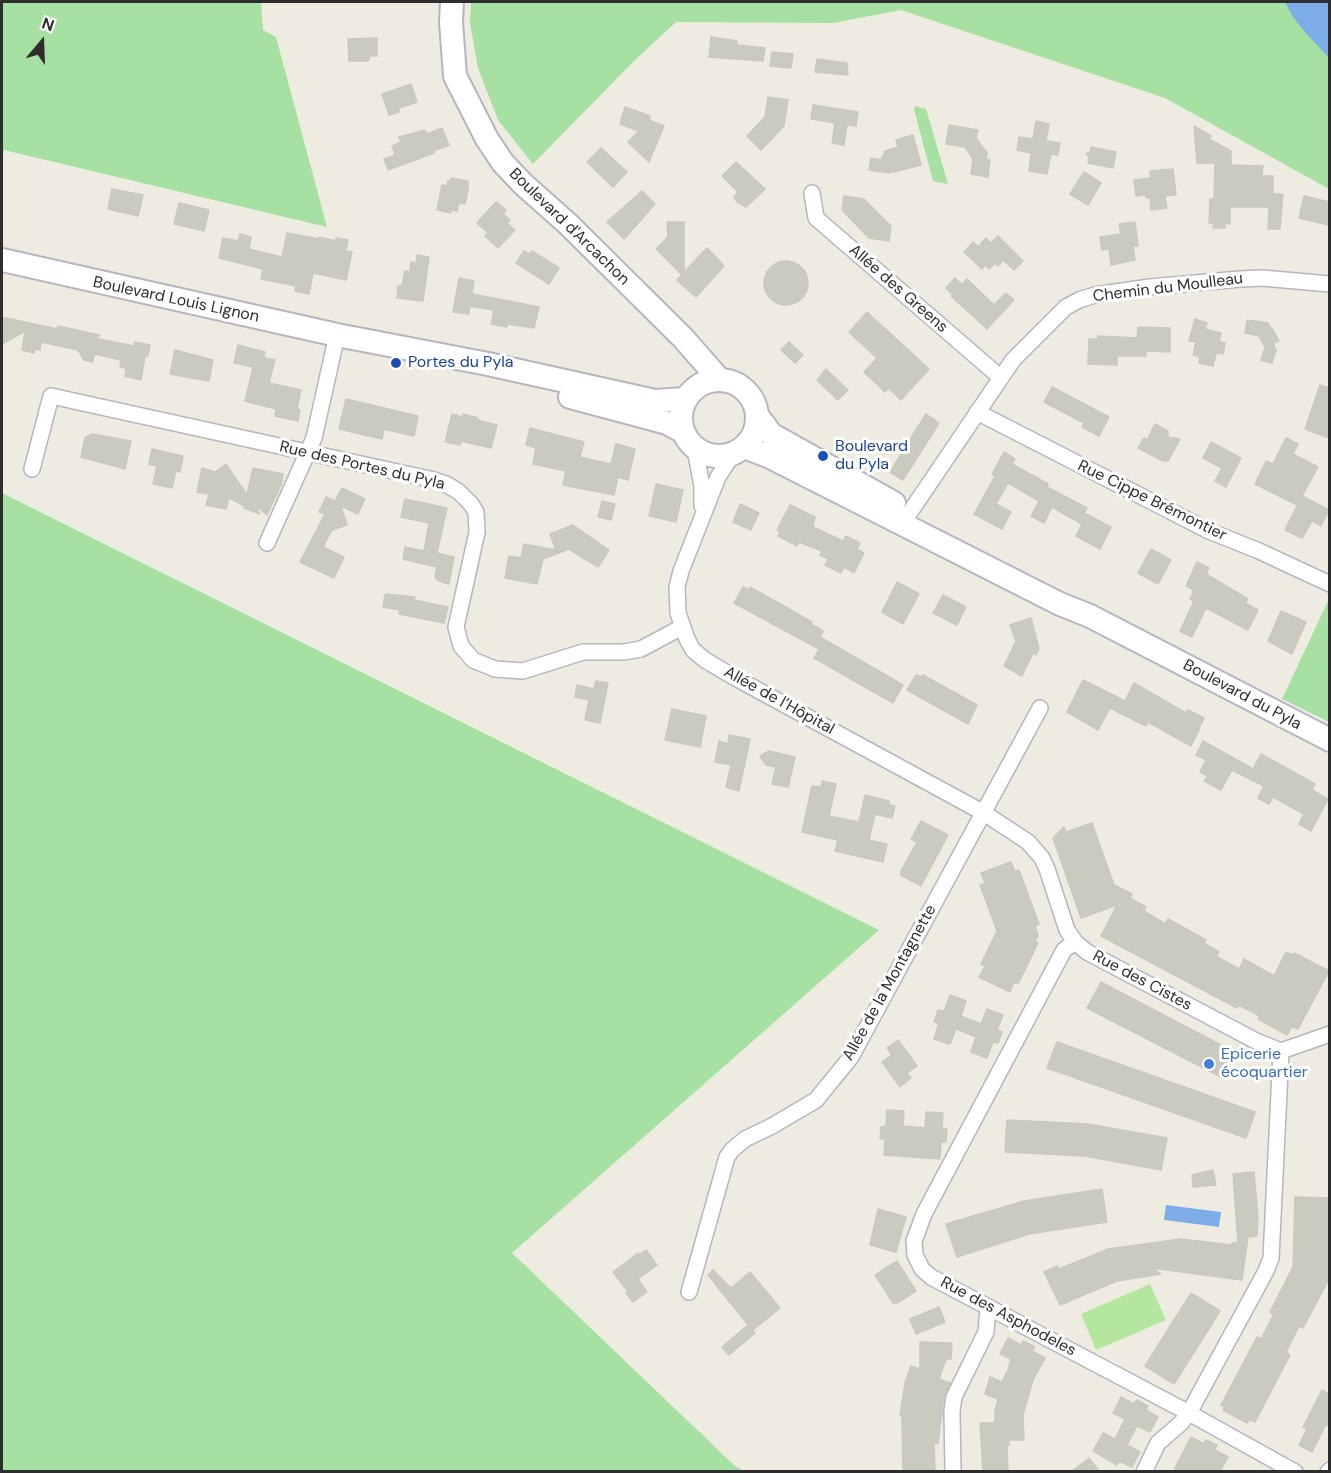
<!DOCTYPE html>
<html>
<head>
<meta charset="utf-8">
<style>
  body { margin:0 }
  #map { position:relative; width:1331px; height:1473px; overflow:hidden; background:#eeece1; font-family:"DM Sans",sans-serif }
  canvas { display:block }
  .frame { position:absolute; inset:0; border:3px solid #2e2e2e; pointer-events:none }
  .north { position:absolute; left:12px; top:12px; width:60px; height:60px; -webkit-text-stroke:4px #fff; paint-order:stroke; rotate:19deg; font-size:16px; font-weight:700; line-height:24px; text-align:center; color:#2e2e2e }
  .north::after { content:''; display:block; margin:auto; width:21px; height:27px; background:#2e2e2e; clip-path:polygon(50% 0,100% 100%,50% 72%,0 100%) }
</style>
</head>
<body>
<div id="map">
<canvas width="1331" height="1473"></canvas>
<div class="frame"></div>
<div class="north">N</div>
</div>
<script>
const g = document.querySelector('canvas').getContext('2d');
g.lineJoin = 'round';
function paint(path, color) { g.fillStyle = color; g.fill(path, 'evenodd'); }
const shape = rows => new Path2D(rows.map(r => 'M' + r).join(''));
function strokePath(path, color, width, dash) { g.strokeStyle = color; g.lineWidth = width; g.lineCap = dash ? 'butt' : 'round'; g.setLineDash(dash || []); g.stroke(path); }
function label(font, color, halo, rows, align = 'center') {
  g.font = font + ' "DM Sans",sans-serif'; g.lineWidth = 6; g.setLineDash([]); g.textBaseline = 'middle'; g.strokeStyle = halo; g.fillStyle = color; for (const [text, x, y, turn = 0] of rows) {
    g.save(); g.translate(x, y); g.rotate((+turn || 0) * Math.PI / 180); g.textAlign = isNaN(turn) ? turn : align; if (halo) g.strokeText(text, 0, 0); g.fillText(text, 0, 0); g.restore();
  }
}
paint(shape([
  [2,2,261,2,263,30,276,37,327,227,4,150,2,160],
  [471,2,1329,2,1329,189,1165,98,901,10,833,23,676,22,635,60,533,164,498,120,478,68,470,23],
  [915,106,926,109,948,184,933,181,914,109],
  [2,493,879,930,512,1253,735,1466,744,1471,2,1471],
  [1329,599,1330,600,1329,722,1282,699]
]), '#a6e0a2');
paint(shape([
  [1150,1284,1166,1320,1096,1350,1081,1314]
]), '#b4e69f');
paint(shape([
  [1285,2,1329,2,1329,58,1304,31,1293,17],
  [1166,1205,1221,1212,1219,1227,1164,1220]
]), '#7cade8');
const building = shape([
  [711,37,737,41,737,45,765,48,763,61,709,57,711,37],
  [377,38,377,56,370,56,368,61,349,61,348,39,377,38],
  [772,52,793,54,791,68,770,66,772,52],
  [817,59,847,63,848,75,815,72,817,59],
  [411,84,417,102,399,108,399,112,389,115,382,94,411,84],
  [768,97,788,100,784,126,761,150,747,136,765,117,768,97],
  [813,105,858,112,856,126,847,125,844,145,832,143,835,123,811,119,813,105],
  [625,107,650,116,649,120,664,126,649,162,628,142,639,131,620,124,625,107],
  [1036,121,1049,124,1046,141,1060,143,1058,155,1051,154,1047,174,1029,171,1031,153,1017,150,1019,137,1033,139,1036,121],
  [949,125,978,130,976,138,987,153,986,159,990,160,988,177,971,174,973,159,965,147,946,144,949,125],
  [1194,126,1211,136,1209,139,1231,151,1231,165,1263,166,1262,176,1273,176,1273,194,1283,194,1280,229,1268,229,1269,207,1230,207,1230,224,1225,223,1225,228,1213,228,1214,223,1209,223,1210,199,1214,199,1215,163,1197,163,1194,126],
  [442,128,449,145,433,151,434,153,388,170,384,159,395,155,392,146,401,142,399,137,425,130,427,134,442,128],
  [913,135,921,165,894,172,890,171,890,173,869,170,871,158,881,160,885,151,898,147,896,140,913,135],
  [1091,147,1116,152,1113,168,1088,163,1089,157,1086,154,1090,152,1091,147],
  [601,148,627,172,613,187,587,162,601,148],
  [736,162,765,189,746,207,737,202,734,197,738,192,722,176,736,162],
  [1173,169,1176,195,1165,196,1167,208,1151,210,1150,197,1146,198,1146,195,1136,196,1134,180,1151,178,1150,171,1173,169],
  [1084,172,1101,183,1088,205,1070,194,1084,172],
  [451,178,468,181,468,190,465,204,459,203,457,211,451,210,451,213,437,210,442,185,447,186,448,181,450,181,451,178],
  [112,189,143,195,138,216,108,209,112,189],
  [642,191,655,204,624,239,607,222,642,191],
  [844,196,864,199,891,226,889,241,869,238,842,210,844,196],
  [1304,196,1329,202,1329,225,1299,218,1304,196],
  [496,202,506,210,503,214,510,220,507,223,515,230,498,248,485,236,488,233,477,223,496,202],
  [179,203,209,210,204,231,174,224,179,203],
  [667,222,684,222,684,272,707,248,724,266,696,297,677,280,682,275,656,249,668,237,667,222],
  [1135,222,1138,246,1133,246,1135,260,1111,265,1109,249,1102,250,1100,237,1121,234,1119,224,1135,222],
  [287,233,319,239,319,237,336,241,336,238,348,240,346,251,352,252,346,280,313,273,309,294,295,291,296,286,261,279,263,269,219,258,223,238,238,241,240,234,251,237,249,249,282,257,287,233],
  [998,236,1023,261,1014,270,1003,260,998,266,995,263,989,269,985,265,982,269,964,252,973,242,978,247,986,238,991,243,998,236],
  [524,251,530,254,532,251,559,268,549,284,516,263,524,251],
  [417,255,429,257,423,301,397,298,398,286,402,286,405,271,410,272,411,262,416,263,417,255],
  '764 283a22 22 0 1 1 44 0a22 22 0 1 1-44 0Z',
  [459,278,474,281,472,294,539,307,534,328,507,324,507,327,491,324,494,310,470,306,469,314,453,312,459,278],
  [955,278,962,285,967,279,994,305,1006,293,1014,300,987,329,951,296,953,295,946,288,955,278],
  [867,312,929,369,901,400,888,388,885,392,864,372,877,358,849,332,867,312],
  [2,317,57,329,58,326,99,335,98,339,134,346,135,342,150,345,148,356,145,356,141,380,125,376,126,368,120,367,121,360,94,354,93,362,84,360,78,350,41,342,40,350,34,349,34,353,22,350,25,331,2,344,2,317],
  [1195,319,1207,323,1205,329,1221,333,1219,341,1225,343,1223,354,1216,353,1213,366,1199,363,1200,357,1193,355,1196,342,1189,341,1195,319],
  [1247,320,1268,323,1271,329,1272,328,1279,341,1273,343,1276,350,1272,363,1261,360,1265,347,1259,336,1245,333,1247,320],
  [1138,327,1170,328,1170,352,1146,351,1146,356,1117,356,1117,365,1088,364,1089,339,1098,339,1098,336,1137,338,1138,327],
  [789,342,803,355,795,363,781,350,789,342],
  [238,345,265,352,264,358,275,360,269,383,301,390,297,409,300,410,298,421,275,416,276,409,245,401,253,367,234,363,238,345],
  [175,350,213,360,209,381,170,374,175,350],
  [826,369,848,390,838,400,817,380,826,369],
  [1320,385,1329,388,1329,438,1305,429,1320,385],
  [1052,387,1109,417,1099,436,1082,427,1084,423,1044,402,1052,387],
  [346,399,418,416,414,436,384,429,382,439,339,429,346,399],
  [452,414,463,417,463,414,478,418,477,420,497,425,491,448,461,441,460,445,445,442,452,414],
  [926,414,939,423,903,480,890,472,926,414],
  [1155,424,1168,431,1168,437,1180,439,1168,461,1163,461,1138,448,1144,438,1147,440,1155,424],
  [530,428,584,442,580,457,611,464,616,444,635,449,628,480,618,477,614,495,563,485,566,471,533,464,536,448,526,445,530,428],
  [92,434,131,441,125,469,81,457,85,438,92,434],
  [1286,438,1298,444,1293,454,1318,467,1297,505,1255,484,1266,461,1273,464,1286,438],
  [1211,442,1241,458,1226,487,1215,481,1222,468,1203,458,1211,442],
  [152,449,183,456,180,472,176,471,172,488,153,484,157,466,149,464,152,449],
  [1004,452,1015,459,1012,464,1048,484,1047,487,1087,508,1084,513,1111,527,1100,549,1076,536,1082,524,1052,507,1044,523,1031,516,1039,501,1008,483,996,504,1011,512,1002,529,974,514,995,476,992,474,1004,452],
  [226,464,247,495,253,468,283,474,281,485,267,515,260,509,256,509,260,514,244,508,245,506,229,498,226,509,206,505,209,494,197,492,202,468,215,472,226,464],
  [656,484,683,490,676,522,649,516,656,484],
  [342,488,365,499,358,514,341,506,347,525,332,530,323,547,344,557,334,578,300,562,325,514,319,512,326,497,335,501,342,488],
  [1302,496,1329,510,1321,526,1312,521,1302,538,1285,530,1302,496],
  [405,499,447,508,437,553,454,557,449,584,438,581,435,576,437,567,403,559,405,547,424,551,429,523,401,517,405,499],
  [602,501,615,504,611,520,598,517,602,501],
  [740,504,759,513,751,530,733,522,740,504],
  [790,505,815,517,813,527,843,541,846,536,860,543,857,549,864,553,854,573,844,567,841,573,825,565,828,559,820,555,822,551,799,542,797,546,778,536,780,532,777,530,790,505],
  [573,525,609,550,598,567,569,549,543,559,537,584,505,578,509,556,521,558,524,544,556,550,550,534,573,525],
  [1151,549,1171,560,1158,584,1138,573,1151,549],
  [1197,562,1209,568,1206,574,1248,599,1245,603,1258,610,1248,630,1206,608,1192,637,1180,631,1194,601,1190,599,1194,590,1186,586,1197,562],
  [897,582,919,594,903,624,882,612,897,582],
  [743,587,749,590,750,587,812,622,811,624,823,631,820,637,903,685,893,703,814,658,819,649,734,603,743,587],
  [385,594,415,597,414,600,448,607,444,623,399,614,400,610,383,607,385,594],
  [943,595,966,607,957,625,933,613,943,595],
  [1281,611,1306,622,1292,654,1268,641,1281,611],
  [1031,618,1039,649,1036,655,1033,653,1022,676,1004,666,1016,641,1010,625,1031,618],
  [916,675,921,677,923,675,977,705,968,724,907,690,916,675],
  [1083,680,1125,701,1134,683,1186,713,1188,710,1204,718,1199,728,1200,728,1191,746,1148,722,1146,726,1110,708,1098,730,1067,712,1083,680],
  [596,681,608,683,600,723,585,720,589,700,575,697,577,685,594,689,596,681],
  [672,709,706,716,700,747,665,740,672,709],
  [729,735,750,739,739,791,726,787,731,765,715,762,719,741,728,744,729,735],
  [1203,741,1253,769,1261,754,1315,784,1312,790,1328,799,1311,831,1299,824,1304,814,1273,797,1269,804,1258,798,1264,786,1232,770,1221,790,1204,781,1208,776,1200,772,1206,760,1196,755,1203,741],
  [769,751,795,757,788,787,772,784,776,767,766,765,760,756,769,751],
  [822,781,836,784,829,816,859,822,865,795,889,801,889,805,895,806,892,818,875,814,869,840,887,844,883,862,835,851,838,840,802,832,812,786,821,787,822,781],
  [921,821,948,835,921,886,901,875,901,871,917,842,911,839,921,821],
  [1092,823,1114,885,1132,894,1130,898,1146,907,1144,911,1165,924,1168,919,1206,940,1204,943,1219,952,1216,956,1239,969,1244,959,1274,976,1286,952,1293,955,1294,953,1329,971,1298,1029,1292,1026,1287,1035,1258,1019,1260,1016,1239,1005,1237,1008,1101,936,1117,905,1081,918,1053,838,1064,827,1066,832,1092,823],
  [1011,862,1015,872,1019,870,1039,924,1035,926,1038,935,1035,942,1038,943,1018,984,1014,982,1010,992,979,977,985,966,981,964,997,931,980,885,985,883,981,873,1011,862],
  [1101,982,1236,1053,1223,1078,1087,1008,1101,982],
  [950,995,966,1001,961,1016,981,1024,987,1009,1003,1015,997,1030,1002,1032,998,1043,993,1042,987,1058,971,1052,976,1037,956,1029,950,1044,934,1039,939,1023,934,1022,938,1010,944,1011,950,995],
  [898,1040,917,1066,907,1073,911,1078,900,1087,882,1062,892,1055,887,1048,898,1040],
  [1057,1042,1255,1112,1246,1138,1047,1068,1057,1042],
  [887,1110,904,1111,903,1126,925,1128,926,1112,943,1113,942,1128,947,1129,946,1142,941,1142,940,1159,884,1155,885,1139,880,1139,881,1127,886,1126,887,1110],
  [1007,1120,1088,1124,1167,1138,1161,1170,1085,1156,1005,1152,1007,1120],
  [1213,1170,1216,1185,1193,1187,1192,1175,1213,1170],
  [1254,1172,1258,1218,1257,1236,1248,1237,1242,1280,1152,1268,1161,1274,1117,1281,1060,1305,1044,1272,1057,1266,1059,1269,1108,1249,1181,1239,1232,1245,1232,1243,1238,1243,1233,1174,1254,1172],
  [1102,1189,1107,1222,1029,1234,957,1257,946,1224,1024,1201,1102,1189],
  [1295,1197,1329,1198,1329,1279,1303,1328,1299,1326,1286,1352,1290,1355,1255,1422,1250,1419,1247,1423,1223,1410,1225,1407,1221,1405,1257,1337,1261,1339,1274,1314,1270,1312,1293,1267,1295,1197],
  [878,1209,906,1217,896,1252,870,1245,878,1209],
  [646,1250,657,1265,638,1279,647,1292,633,1302,626,1293,628,1292,613,1272,638,1253,639,1255,646,1250],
  [897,1261,916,1291,898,1303,893,1303,875,1275,897,1261],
  [713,1270,731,1288,750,1272,780,1308,753,1330,755,1333,729,1355,722,1347,748,1325,708,1275,713,1270],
  [1191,1293,1220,1311,1174,1384,1145,1366,1191,1293],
  [939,1307,945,1322,916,1334,910,1319,939,1307],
  [1008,1338,1021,1345,1023,1341,1035,1347,1032,1351,1045,1358,1033,1380,1023,1415,1024,1440,1009,1440,1009,1445,1007,1445,1008,1472,983,1472,980,1423,995,1423,995,1411,998,1399,985,1394,990,1377,1002,1382,1008,1370,1011,1359,1000,1354,1008,1338],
  [920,1342,952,1343,951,1359,946,1359,939,1379,950,1383,944,1396,938,1443,934,1443,935,1472,903,1472,902,1416,900,1415,905,1383,911,1366,920,1369,920,1342],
  [1322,1390,1329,1394,1329,1426,1326,1424,1312,1452,1299,1445,1307,1429,1303,1427,1322,1390],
  [1121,1397,1134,1404,1137,1400,1148,1406,1146,1410,1158,1417,1150,1432,1137,1426,1127,1445,1140,1452,1132,1467,1119,1461,1117,1465,1093,1451,1103,1433,1115,1439,1125,1419,1113,1413,1121,1397],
  [1191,1437,1204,1444,1206,1440,1217,1445,1215,1450,1228,1457,1220,1472,1173,1472,1191,1437],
  [1089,1458,1100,1472,1071,1472,1089,1458]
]);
paint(building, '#cacabf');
strokePath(building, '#cac9bb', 1.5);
const minor = shape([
  [812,193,816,218,1000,377],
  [977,412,1209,531,1259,551,1330,584],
  [695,449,702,486,702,506],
  [733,454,718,477,681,571,677,587,678,613,687,639,693,650,705,660,732,676,984,813,1028,842,1042,858,1047,869,1067,930,1075,942,1087,952,1256,1041,1281,1051,1330,1034],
  [32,469,51,396,434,480,446,484,459,492,471,504,476,512,477,532,456,627,461,646,473,660,495,669,523,671,583,652,624,652,641,649,682,627],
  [902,524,1013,360,1066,307,1079,300,1095,295,1150,287,1240,279,1262,278,1330,284],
  [267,543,314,438,337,335],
  [1075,942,1064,950,924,1214,914,1241,915,1255,922,1269,931,1277,1189,1413,1295,1472],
  [689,1292,727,1157,732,1150,745,1139,772,1126,816,1100,851,1057,1040,708],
  [953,1472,952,1411,954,1397,986,1332,988,1307],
  [1144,1472,1158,1443,1181,1423,1189,1413,1266,1271,1271,1258,1281,1051],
  [1328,1472,1330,1470]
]);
const secondary = shape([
  [452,2,451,22,455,76,487,139,503,163,524,185,568,224,683,338,720,380],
  [2,260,337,335,488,364,655,401,685,399],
  '681 418a38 38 0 1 1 76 0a38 38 0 1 1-76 0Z',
  [570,397,667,423,682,431],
  [757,415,771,434,894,503],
  [745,447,770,457,1060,604,1090,616,1330,740]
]);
strokePath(minor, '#b6b5c0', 18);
strokePath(secondary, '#b6b5c0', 26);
strokePath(minor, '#fff', 15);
strokePath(secondary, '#fff', 22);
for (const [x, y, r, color] of [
  [396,363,6,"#1a4fb4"],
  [823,456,6,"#1a4fb4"],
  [1209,1064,6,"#3f7fe0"]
]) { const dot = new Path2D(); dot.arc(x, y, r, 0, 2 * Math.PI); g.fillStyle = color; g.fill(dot); strokePath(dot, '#fff', 2); }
label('16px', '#2e2e2e', '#fff', [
  ["Boulevard d'Arcachon",569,227,44],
  ["Chemin du Moulleau",1168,288,-7],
  ["Allée des Greens",898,289,41],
  ["Boulevard Louis Lignon",176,300,12],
  ["Rue des Portes du Pyla",362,466,13],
  ["Rue Cippe Brémontier",1152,501,26],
  ["Boulevard du Pyla",1242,695,28],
  ["Allée de l’Hôpital",779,701,29],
  ["Rue des Cistes",1142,981,28],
  ["Allée de la Montagnette",890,983,-61],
  ["Rue des Asphodeles",1008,1317,28]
]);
label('16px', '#164399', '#fff', [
  ["Portes du Pyla",408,363],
  ["Boulevard",835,447],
  ["du Pyla",835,465]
], 'left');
label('16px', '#366cbe', '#fff', [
  ["Epicerie",1221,1055],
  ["écoquartier",1221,1073]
], 'left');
</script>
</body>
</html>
